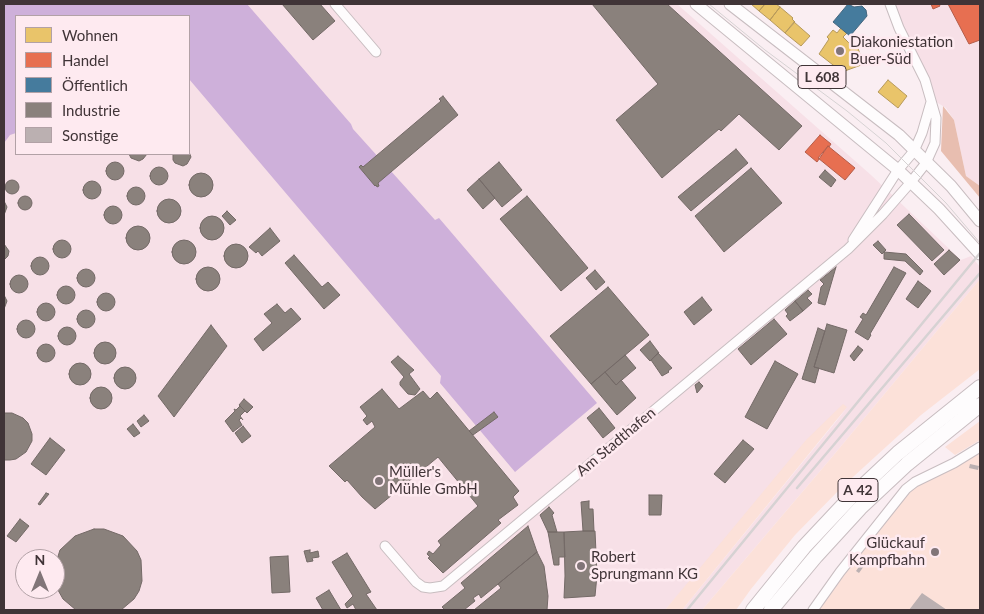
<!DOCTYPE html>
<html>
<head>
<meta charset="utf-8">
<style>
  body { margin:0 }
  #map { position:relative; width:984px; height:614px; overflow:hidden; background:#faeef2; font-family:Lato,sans-serif }
  canvas { display:block }
  .frame { position:absolute; inset:0; border:5px solid #403437; pointer-events:none }
  .legend { position:absolute; left:15px; top:15px; width:175px; height:140px; box-sizing:border-box; background:#feeaf0; border:1px solid #b2a1a6; margin:0; padding:6px 9px; list-style:none; font-size:15px; color:#403437 }
  .legend li { display:flex; align-items:center; gap:10px; height:25px }
  .legend b { width:25px; border:1px solid #b2a1a6 }
  .north { position:absolute; left:15px; top:549px; width:50px; height:50px; box-sizing:border-box; background:#feeaf0; border:1px solid #b2a1a6; border-radius:50%; rotate:0deg; font-size:14px; font-weight:700; line-height:20px; text-align:center; color:#403437 }
  .north::after { content:''; display:block; margin:auto; width:18px; height:22px; background:#817578; clip-path:polygon(50% 0,100% 100%,50% 72%,0 100%) }
</style>
</head>
<body>
<div id="map">
<canvas width="984" height="614"></canvas>
<div class="frame"></div>
<ul class="legend">
<li><b style="height:14px;background:#e9c46a"></b>Wohnen</li>
<li><b style="height:14px;background:#e76f51"></b>Handel</li>
<li><b style="height:14px;background:#457b9d"></b>Öffentlich</li>
<li><b style="height:14px;background:#8a817c"></b>Industrie</li>
<li><b style="height:14px;background:#bbb0b1"></b>Sonstige</li>
</ul>
<div class="north">N</div>
</div>
<script>
const g = document.querySelector('canvas').getContext('2d');
g.lineJoin = 'round';
function paint(path, color) { g.fillStyle = color; g.fill(path, 'evenodd'); }
const shape = rows => new Path2D(rows.map(r => 'M' + r).join(''));
function strokePath(path, color, width, dash) { g.strokeStyle = color; g.lineWidth = width; g.lineCap = dash ? 'butt' : 'round'; g.setLineDash(dash || []); g.stroke(path); }
function label(font, color, halo, rows, align = 'center') {
  g.font = font + ' Lato,sans-serif'; g.lineWidth = 5; g.setLineDash([]); g.textBaseline = 'middle'; g.strokeStyle = halo; g.fillStyle = color; for (const [text, x, y, turn = 0] of rows) {
    g.save(); g.translate(x, y); g.rotate((+turn || 0) * Math.PI / 180); g.textAlign = isNaN(turn) ? turn : align; if (halo) g.strokeText(text, 0, 0); g.fillText(text, 0, 0); g.restore();
  }
}
paint(shape([
  [4,4,677,4,871,175,961,260,971,256,980,267,980,279,832,457,702,610,682,610,847,408,665,610,4,610],
  [16,16,189,16,189,154,16,154],
  [25,559,55,559,55,589,25,589],
  [893,4,980,4,980,186,966,176,954,120,946,108,933,100]
]), '#f7e0e7');
paint(shape([
  [980,279,980,369,921,415,842,487,795,535,751,589,736,610,702,610,832,457],
  [843,404,847,407,682,610,665,610,806,440],
  [980,421,980,440,955,455,945,447],
  [980,449,980,610,815,610,900,499,916,485]
]), '#fce1d9');
paint(shape([
  [943,106,954,120,966,176,980,186,980,198,941,151]
]), '#e8beb0');
paint(shape([
  [4,4,247,4,351,124,353,129,435,220,439,218,597,403,515,472,440,383,441,376,189,79,189,16,16,16,16,133,10,135,4,143]
]), '#ceb0da');
const homes = shape([
  [751,4,765,4,759,11,751,4],
  [765,4,776,4,780,7,770,20,759,11,765,4],
  [780,7,793,18,792,19,795,22,785,33,770,20,780,7],
  [794,22,810,36,801,46,785,33,794,22],
  [841,28,847,33,843,37,853,47,857,46,864,64,842,72,819,54,829,39,827,37,833,30,837,33,841,28],
  [888,80,907,96,898,108,878,92,888,80]
]);
paint(homes, '#e9c46a');
strokePath(homes, '#b6995b', 1);
const shops = shape([
  [931,4,939,4,940,6,933,9,931,4],
  [948,4,980,4,980,40,969,44,948,4],
  [820,135,831,144,829,147,828,146,817,162,805,152,820,135],
  [828,146,855,168,845,180,818,158,828,146]
]);
paint(shops, '#e76f51');
strokePath(shops, '#b55d49', 1);
const public = shape([
  [848,4,854,7,862,6,866,10,867,16,850,36,833,22,848,4]
]);
paint(public, '#457b9d');
strokePath(public, '#44667e', 1);
const industry = shape([
  [282,4,320,4,335,21,313,40,282,4],
  [592,4,667,4,802,126,779,150,739,114,721,131,719,129,662,178,616,120,658,84,592,4],
  [443,96,458,115,378,183,379,186,377,187,376,185,375,186,359,167,361,165,363,167,441,101,439,99,443,96],
  [736,149,748,163,691,211,678,197,736,149],
  [189,152,191,157,187,164,183,166,175,163,173,160,173,154,189,154,189,152],
  [129,154,147,154,143,159,139,161,131,158,129,154],
  [499,162,522,190,502,207,479,179,499,162],
  '106 171a9 9 0 1 1 18 0a9 9 0 1 1-18 0Z',
  '150 176a9 9 0 1 1 18 0a9 9 0 1 1-18 0Z',
  [751,168,782,203,724,252,695,216,751,168],
  [825,170,836,180,831,187,819,177,825,170],
  '189 185a12 12 0 1 1 24 0a12 12 0 1 1-24 0Z',
  [479,179,495,198,483,209,467,190,479,179],
  '5 187a7 7 0 1 1 14 0a7 7 0 1 1-14 0Z',
  '83 190a9 9 0 1 1 18 0a9 9 0 1 1-18 0Z',
  '127 196a9 9 0 1 1 18 0a9 9 0 1 1-18 0Z',
  '18 203a7 7 0 1 1 14 0a7 7 0 1 1-14 0Z',
  [527,196,588,268,561,291,500,219,527,196],
  '157 211a12 12 0 1 1 24 0a12 12 0 1 1-24 0Z',
  [4,201,7,207,4,215,4,201],
  '104 215a9 9 0 1 1 18 0a9 9 0 1 1-18 0Z',
  [227,211,236,220,230,225,222,216,227,211],
  [909,214,944,250,932,261,897,225,909,214],
  '200 228a12 12 0 1 1 24 0a12 12 0 1 1-24 0Z',
  '126 238a12 12 0 1 1 24 0a12 12 0 1 1-24 0Z',
  [270,228,280,241,262,256,258,251,256,253,249,247,270,228],
  '172 252a12 12 0 1 1 24 0a12 12 0 1 1-24 0Z',
  '53 249a9 9 0 1 1 18 0a9 9 0 1 1-18 0Z',
  [878,241,886,250,882,254,873,245,878,241],
  '224 256a12 12 0 1 1 24 0a12 12 0 1 1-24 0Z',
  [4,244,9,251,8,256,4,260,4,244],
  [949,250,960,260,944,275,934,264,949,250],
  [884,252,906,254,923,271,920,275,905,261,884,259,884,252],
  [294,255,322,287,328,282,340,295,324,309,285,263,294,255],
  '31 266a9 9 0 1 1 18 0a9 9 0 1 1-18 0Z',
  '196 279a12 12 0 1 1 24 0a12 12 0 1 1-24 0Z',
  [836,267,825,305,818,303,821,287,824,284,820,280,836,267],
  [894,267,906,273,870,334,871,335,868,340,855,332,863,319,860,317,863,313,866,315,894,267],
  '77 278a9 9 0 1 1 18 0a9 9 0 1 1-18 0Z',
  [595,270,605,282,596,290,586,278,595,270],
  '10 284a9 9 0 1 1 18 0a9 9 0 1 1-18 0Z',
  [918,281,931,291,918,308,906,299,918,281],
  '57 295a9 9 0 1 1 18 0a9 9 0 1 1-18 0Z',
  [608,287,649,335,591,384,550,336,608,287],
  [808,290,812,294,807,298,812,303,803,311,795,301,808,290],
  '97 302a9 9 0 1 1 18 0a9 9 0 1 1-18 0Z',
  [4,295,7,301,4,309,4,295],
  [702,297,712,310,694,325,684,312,702,297],
  [795,301,803,311,790,321,786,316,788,314,785,310,795,301],
  '37 312a9 9 0 1 1 18 0a9 9 0 1 1-18 0Z',
  [277,304,285,313,291,308,301,319,263,351,254,339,272,323,264,314,277,304],
  '77 319a9 9 0 1 1 18 0a9 9 0 1 1-18 0Z',
  [774,319,787,334,751,365,738,349,774,319],
  '17 329a9 9 0 1 1 18 0a9 9 0 1 1-18 0Z',
  [827,324,847,330,834,373,814,367,827,324],
  [211,325,227,346,174,417,158,396,211,325],
  '58 336a9 9 0 1 1 18 0a9 9 0 1 1-18 0Z',
  [818,328,825,331,814,367,819,368,815,383,802,379,818,328],
  [650,341,659,353,650,361,640,350,650,341],
  '94 353a11 11 0 1 1 22 0a11 11 0 1 1-22 0Z',
  '37 353a9 9 0 1 1 18 0a9 9 0 1 1-18 0Z',
  [858,346,863,350,854,361,850,356,858,346],
  [658,353,672,368,668,371,669,372,662,376,651,360,658,353],
  [625,355,636,368,616,385,605,372,625,355],
  [398,356,414,370,409,374,420,389,415,395,408,394,400,385,400,382,404,377,391,362,398,356],
  [775,361,798,374,767,429,745,417,775,361],
  '69 374a11 11 0 1 1 22 0a11 11 0 1 1-22 0Z',
  '114 378a11 11 0 1 1 22 0a11 11 0 1 1-22 0Z',
  [605,372,616,385,621,380,636,398,617,415,591,384,605,372],
  [699,382,703,386,697,393,695,385,699,382],
  '90 398a11 11 0 1 1 22 0a11 11 0 1 1-22 0Z',
  [382,389,399,409,423,391,430,399,437,392,519,491,513,497,518,505,498,520,501,523,443,573,428,558,430,557,427,554,429,551,433,554,441,545,438,541,478,506,438,457,375,509,362,497,347,480,345,482,329,466,375,427,372,421,367,425,363,420,367,416,360,407,382,389],
  [244,399,253,407,247,413,239,405,244,399],
  [240,406,245,411,240,416,243,420,241,418,239,420,242,425,233,432,225,421,235,411,234,409,236,410,240,406],
  [599,408,615,428,603,438,587,418,599,408],
  [494,412,498,417,473,435,469,431,494,412],
  [4,413,12,413,23,418,28,423,32,434,32,441,26,452,16,459,10,460,4,460,4,413],
  [144,415,149,421,141,427,137,421,144,415],
  [133,424,140,433,134,437,127,429,133,424],
  [243,426,251,436,242,443,235,433,243,426],
  [50,438,65,450,46,475,31,464,50,438],
  [743,440,754,449,725,483,714,474,743,440],
  [46,493,49,494,40,505,38,504,46,493],
  [649,495,662,495,661,515,649,515,649,495],
  [589,501,589,509,593,509,594,531,583,531,581,502,589,501],
  [549,507,554,513,552,515,557,532,548,532,540,515,549,507],
  [20,519,29,526,16,542,7,536,20,519],
  [528,526,537,552,481,598,479,594,473,598,475,601,464,610,445,610,442,607,465,588,461,583,528,526],
  [94,529,104,529,123,536,137,551,141,560,142,581,139,591,134,599,121,610,76,610,63,599,58,590,55,580,55,566,60,550,75,536,94,529],
  [583,531,595,531,597,575,595,596,564,598,565,576,564,532,583,531],
  [548,532,564,532,565,557,559,557,559,565,554,565,548,532],
  [310,550,310,553,318,551,319,557,312,558,313,561,307,562,304,551,310,550],
  [537,552,544,566,548,596,547,610,474,610,501,588,498,584,537,552],
  [347,553,371,592,366,594,377,610,356,610,353,604,347,608,345,604,353,596,332,562,347,553],
  [288,556,290,592,272,593,270,557,288,556],
  [329,590,341,610,323,610,316,598,329,590]
]);
paint(industry, '#8a817c');
strokePath(industry, '#746a67', 1);
paint(shape([
  [970,464,979,466,978,470,969,468],
  [861,564,864,566,859,573,856,571],
  [922,593,947,610,909,610]
]), '#bbb0b1');
const minor = shape([
  [335,4,376,52],
  [853,240,898,170,914,151,922,133,931,102],
  [385,546,416,582,423,587,430,588,443,586,848,249,883,214,911,182,926,163,935,143,936,118,925,80,899,28,890,4],
  [813,610,840,572,906,489,915,482,954,463,980,447]
]);
const major = shape([
  [696,4,898,170,939,209,980,254],
  [730,4,899,135,951,186,980,221]
]);
const highway = shape([
  [753,610,804,547,850,498,898,453,980,387],
  [771,610,816,556,860,508,907,464,980,405]
]);
strokePath(minor, '#c8bdc0', 11);
strokePath(major, '#c8bdc0', 13);
strokePath(highway, '#c8bdc0', 16);
strokePath(minor, '#fefcfd', 9);
strokePath(major, '#fefcfd', 11);
strokePath(highway, '#fefcfd', 14);
strokePath(shape([
  [709,4,765,50,847,111,886,143,946,203,980,243]
]), '#d6d2d3', 1);
strokePath(shape([
  [797,488,980,273],
  [687,610,980,253]
]), '#d6d2d3', 2.5);
for (const [x, y, r, color] of [
  [840,51,5,"#817578"],
  [379,481,5,"#817578"],
  [935,552,5,"#817578"],
  [581,566,5,"#817578"]
]) { const dot = new Path2D(); dot.arc(x, y, r, 0, 2 * Math.PI); g.fillStyle = color; g.fill(dot); strokePath(dot, '#feeaf0', 2); }
for (const [x, y, w] of [
  [822,77,48],
  [858,490,40]
]) { const box = new Path2D(); box.roundRect(x - w / 2, y - 11.5, w, 23, 4); g.fillStyle = '#feeaf0'; g.fill(box); strokePath(box, '#403437', 1); }
label('bold 14px', '#403437', null, [
  ["L 608",822,77],
  ["A 42",858,490]
]);
label('15px', '#403437', '#feeaf0', [
  ["Diakoniestation",850,42],
  ["Buer-Süd",850,59],
  ["Müller's",389,472],
  ["Mühle GmbH",389,489],
  ["Glückauf",925,543,"right"],
  ["Kampfbahn",925,560,"right"],
  ["Robert",591,557],
  ["Sprungmann KG",591,574]
], 'left');
label('15px', '#403437', '#feeaf0', [
  ["Am Stadthafen",616,442,-40]
]);
</script>
</body>
</html>
